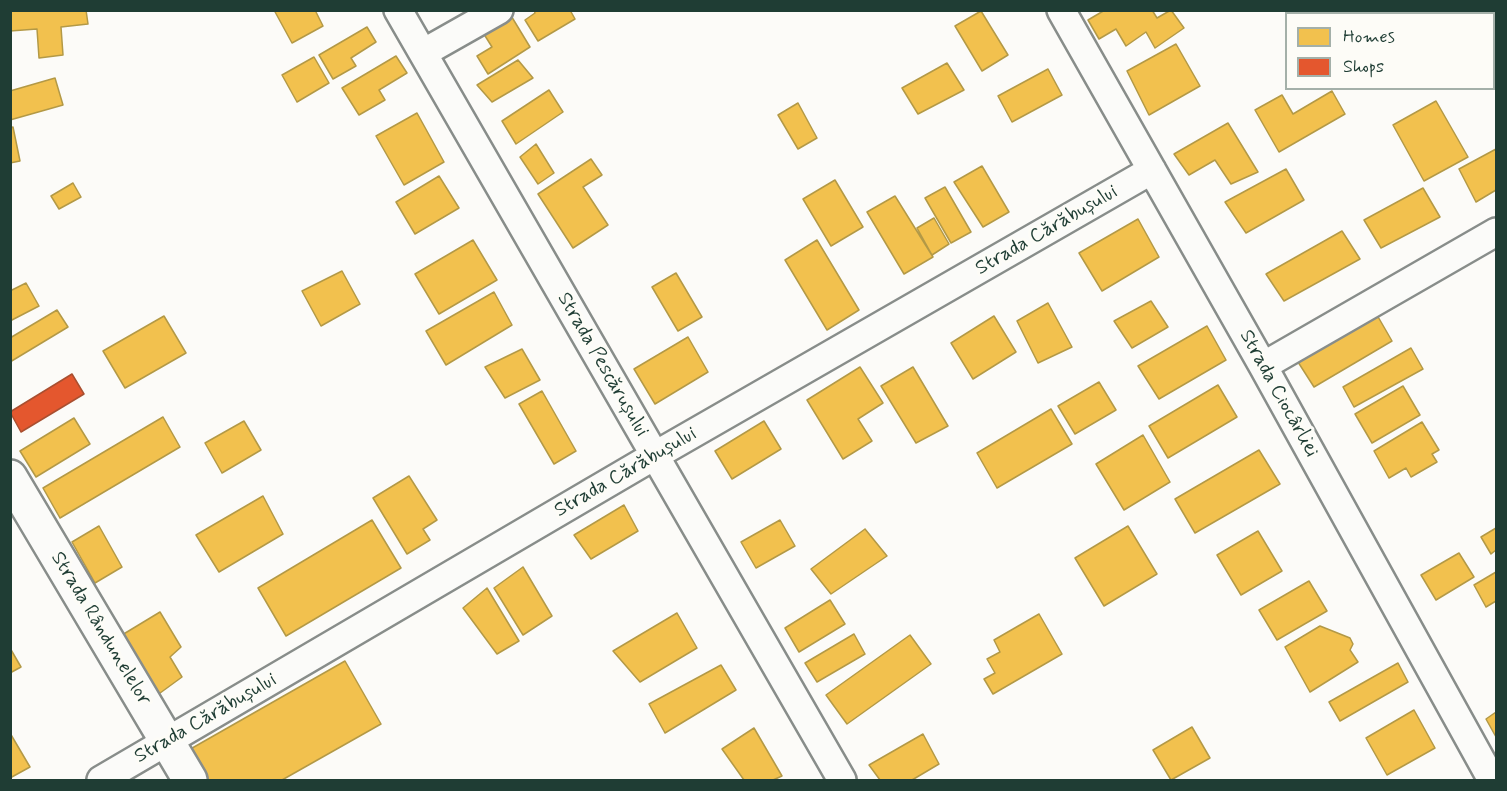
<!DOCTYPE html>
<html>
<head>
<meta charset="utf-8">
<style>
  body { margin:0 }
  #map { position:relative; width:1507px; height:791px; overflow:hidden; background:#fcfbf8; font-family:Mynerve,sans-serif }
  canvas { display:block }
  .frame { position:absolute; inset:0; border:12px solid #1f3d34; pointer-events:none }
  .legend { position:absolute; left:1285px; top:12px; width:210px; height:78px; box-sizing:border-box; background:#fdfcf7; border:2px solid #a4b0a9; margin:0; padding:8px 10px; list-style:none; font-size:18px; color:#1f3d34 }
  .legend li { display:flex; align-items:center; gap:12px; height:30px }
  .legend b { width:30px; border:2px solid #a4b0a9 }
</style>
</head>
<body>
<div id="map">
<canvas width="1507" height="791"></canvas>
<div class="frame"></div>
<ul class="legend">
<li><b style="height:16px;background:#f2c14e"></b>Homes</li>
<li><b style="height:16px;background:#e4572e"></b>Shops</li>
</ul>
</div>
<script>
const g = document.querySelector('canvas').getContext('2d');
g.lineJoin = 'round';
function paint(path, color) { g.fillStyle = color; g.fill(path, 'evenodd'); }
const shape = rows => new Path2D(rows.map(r => 'M' + r).join(''));
function strokePath(path, color, width, dash) { g.strokeStyle = color; g.lineWidth = width; g.lineCap = dash ? 'butt' : 'round'; g.setLineDash(dash || []); g.stroke(path); }
function label(font, color, halo, rows, align = 'center') {
  g.font = font + ' Mynerve,sans-serif'; g.lineWidth = 6; g.setLineDash([]); g.textBaseline = 'middle'; g.strokeStyle = halo; g.fillStyle = color; for (const [text, x, y, turn = 0] of rows) {
    g.save(); g.translate(x, y); g.rotate((+turn || 0) * Math.PI / 180); g.textAlign = isNaN(turn) ? turn : align; if (halo) g.strokeText(text, 0, 0); g.fillText(text, 0, 0); g.restore();
  }
}
const homes = shape([
  [10,10,86,10,88,24,61,27,63,55,39,58,37,29,10,31,10,10],
  [274,10,315,10,323,26,292,43,274,10],
  [534,10,570,10,575,19,538,41,525,20,535,13,534,10],
  [1105,10,1152,10,1157,18,1171,10,1184,28,1155,48,1146,32,1126,46,1116,29,1099,39,1088,20,1105,10],
  [1347,10,1367,10,1369,14,1342,14,1347,10],
  [981,11,1008,55,982,71,955,26,981,11],
  [510,14,530,47,488,74,477,56,492,47,482,31,510,14],
  [367,27,376,42,351,58,356,66,333,79,319,55,367,27],
  [1176,44,1200,86,1149,115,1127,71,1176,44],
  [396,56,407,73,379,90,385,100,359,115,342,88,396,56],
  [314,57,329,83,297,102,282,75,314,57],
  [518,60,533,78,492,102,477,85,518,60],
  [947,63,964,90,918,114,902,88,947,63],
  [1048,69,1062,95,1012,122,998,96,1048,69],
  [55,78,63,105,10,120,10,91,55,78],
  [549,90,563,112,516,144,502,121,549,90],
  [1332,91,1345,114,1279,152,1255,110,1282,95,1293,114,1332,91],
  [1436,101,1468,157,1424,181,1393,125,1436,101],
  [798,103,817,138,798,149,778,115,798,103],
  [417,113,444,162,404,185,376,136,417,113],
  [1228,123,1258,172,1231,184,1215,160,1189,175,1174,154,1228,123],
  [13,127,20,161,10,163,10,128,13,127],
  [536,144,554,173,538,184,520,157,536,144],
  [1496,149,1496,190,1476,202,1459,169,1496,149],
  [591,159,602,175,583,187,608,225,573,248,538,194,591,159],
  [982,166,1009,212,983,227,954,182,982,166],
  [1286,169,1304,200,1246,233,1225,202,1286,169],
  [439,176,459,208,415,234,396,202,439,176],
  [835,180,863,227,831,246,803,199,835,180],
  [73,183,81,197,59,209,51,196,73,183],
  [945,187,971,232,951,243,925,198,945,187],
  [1423,188,1440,217,1381,248,1364,220,1423,188],
  [895,196,933,257,904,274,867,212,895,196],
  [934,218,949,244,932,255,917,228,934,218],
  [1138,219,1159,257,1102,291,1079,253,1138,219],
  [1342,231,1360,259,1284,301,1266,274,1342,231],
  [473,240,497,280,439,314,415,274,473,240],
  [817,240,859,310,827,330,785,260,817,240],
  [342,271,360,304,321,326,302,291,342,271],
  [676,273,702,317,678,331,652,287,676,273],
  [26,283,39,306,10,321,10,291,26,283],
  [494,292,512,325,446,365,426,331,494,292],
  [1151,301,1168,327,1132,348,1114,321,1151,301],
  [1048,303,1072,347,1038,363,1017,321,1048,303],
  [57,310,68,327,10,362,10,338,57,310],
  [1377,315,1392,341,1314,387,1298,362,1377,315],
  [164,316,186,353,125,388,103,351,164,316],
  [994,316,1016,352,973,379,951,343,994,316],
  [1207,326,1226,360,1159,399,1138,366,1207,326],
  [688,337,708,372,655,404,634,369,688,337],
  [1411,348,1423,369,1354,407,1343,387,1411,348],
  [522,349,540,380,505,398,485,367,522,349],
  [860,367,883,403,858,419,872,441,843,459,807,400,860,367],
  [913,367,948,426,916,443,881,386,913,367],
  [1099,382,1116,410,1075,434,1058,406,1099,382],
  [1218,385,1237,417,1168,458,1149,426,1218,385],
  [1403,386,1420,415,1372,443,1355,414,1403,386],
  [542,391,576,451,554,464,519,404,542,391],
  [1051,409,1072,444,997,488,977,453,1051,409],
  [163,417,180,447,60,518,43,488,163,417],
  [74,418,90,444,36,477,20,451,74,418],
  [244,421,261,450,222,473,205,443,244,421],
  [764,421,781,449,732,479,715,451,764,421],
  [1422,422,1439,450,1432,454,1437,462,1411,477,1406,468,1389,478,1374,451,1422,422],
  [1143,435,1170,482,1124,510,1096,464,1143,435],
  [1259,450,1280,484,1195,533,1175,499,1259,450],
  [409,476,437,520,423,529,430,540,407,554,373,498,409,476],
  [263,496,283,534,219,572,196,535,263,496],
  [624,505,638,531,591,559,574,535,624,505],
  [372,520,401,568,286,636,258,588,372,520],
  [780,520,795,546,756,568,741,542,780,520],
  [99,526,122,567,95,583,72,542,99,526],
  [1128,526,1157,574,1104,606,1075,558,1128,526],
  [1496,528,1496,550,1491,554,1481,537,1496,528],
  [865,529,887,556,831,594,811,569,865,529],
  [1258,531,1282,571,1241,595,1217,555,1258,531],
  [1459,553,1474,577,1436,600,1421,575,1459,553],
  [523,567,552,616,523,635,494,588,523,567],
  [1496,572,1496,601,1486,607,1474,585,1496,572],
  [1309,581,1327,611,1277,640,1259,610,1309,581],
  [487,588,519,641,497,654,463,608,487,588],
  [830,600,845,624,799,652,785,628,830,600],
  [160,612,181,647,170,657,182,677,156,696,122,635,160,612],
  [677,613,697,648,640,682,613,651,677,613],
  [1039,614,1062,654,993,694,984,679,995,673,987,659,1000,652,994,640,1039,614],
  [1320,626,1350,638,1353,644,1350,650,1358,662,1310,692,1285,647,1320,626],
  [854,634,865,654,817,682,805,663,854,634],
  [910,635,931,664,847,724,826,695,910,635],
  [10,648,21,667,10,673,10,648],
  [345,661,381,724,282,780,204,780,187,751,345,661],
  [1398,663,1408,682,1340,721,1329,702,1398,663],
  [721,665,736,690,665,733,649,704,721,665],
  [1414,710,1435,748,1387,775,1366,738,1414,710],
  [1496,712,1496,737,1486,719,1496,712],
  [1192,727,1210,758,1171,780,1153,750,1192,727],
  [754,728,782,776,773,780,744,780,722,749,754,728],
  [10,733,30,767,10,778,10,733],
  [923,734,939,764,912,780,880,780,869,765,923,734]
]);
paint(homes, '#f2c14e');
strokePath(homes, '#b39946', 1.5);
const shops = shape([
  [72,374,84,394,21,432,10,412,72,374]
]);
paint(shops, '#e4572e');
strokePath(shops, '#a94f30', 1.5);
const street = shape([
  [398,10,842,780],
  [1061,10,1263,366,1492,780],
  [423,53,499,10],
  [1263,366,1496,232],
  [101,780,654,456,1152,170]
]);
const secondary = shape([
  [10,477,190,780]
]);
strokePath(street, '#888d8a', 32);
strokePath(secondary, '#888d8a', 38);
strokePath(street, '#fbfbf9', 27);
strokePath(secondary, '#fbfbf9', 33);
label('20px', '#1f3d34', '#fdfcf7', [
  ["Strada Cărăbușului",1047,231,-30],
  ["Strada Pescărușului",602,365,60],
  ["Strada Ciocârliei",1278,394,61],
  ["Strada Cărăbușului",626,473,-30],
  ["Strada Rândunelelor",100,629,59],
  ["Strada Cărăbușului",206,719,-30]
]);
</script>
</body>
</html>
